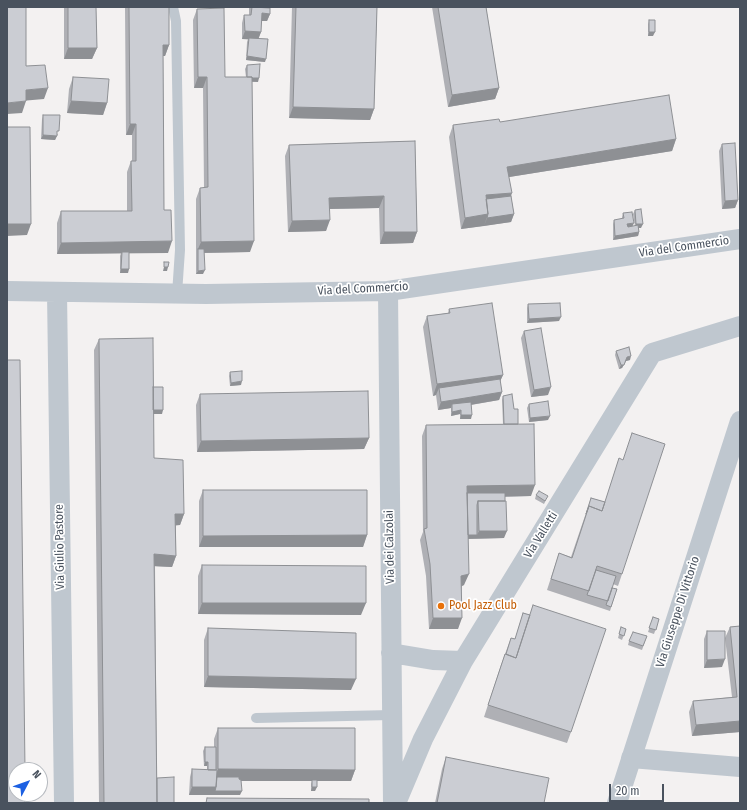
<!DOCTYPE html>
<html>
<head>
<meta charset="utf-8">
<style>
  body { margin:0 }
  #map { position:relative; width:747px; height:810px; overflow:hidden; background:#f3f1f1; font-family:"Fira Sans Condensed",sans-serif }
  canvas { display:block }
  .frame { position:absolute; inset:0; border:8px solid #49525e; pointer-events:none }
  .north { position:absolute; left:8px; top:762px; width:40px; height:40px; box-sizing:border-box; background:#fff; border:1px solid #b6babf; border-radius:50%; rotate:49deg; font-size:11px; font-weight:700; line-height:16px; text-align:center; color:#49525e }
  .north::after { content:''; display:block; margin:auto; width:14px; height:18px; background:#1c60e2; clip-path:polygon(50% 0,100% 100%,50% 72%,0 100%) }
  .scale { position:absolute; left:609px; top:784px; width:55px; height:18px; box-sizing:border-box; border:2px solid #49525e; border-top:0; padding-left:5px; font-size:12px; line-height:14px; white-space:nowrap; color:#49525e; -webkit-text-stroke:3px #fff; paint-order:stroke }
</style>
</head>
<body>
<div id="map">
<canvas width="747" height="810"></canvas>
<div class="frame"></div>
<div class="north">N</div>
<div class="scale">20 m</div>
</div>
<script>
const g = document.querySelector('canvas').getContext('2d');
g.lineJoin = 'round';
const shape = rows => new Path2D(rows.map(r => 'M' + r).join(''));
function strokePath(path, color, width, dash) { g.strokeStyle = color; g.lineWidth = width; g.lineCap = dash ? 'butt' : 'round'; g.setLineDash(dash || []); g.stroke(path); }
function paint(path, color) { g.fillStyle = color; g.fill(path, 'evenodd'); }
function label(font, color, halo, rows, align = 'center') {
  g.font = font + ' "Fira Sans Condensed",sans-serif'; g.lineWidth = 3.5; g.setLineDash([]); g.textBaseline = 'middle'; g.strokeStyle = halo; g.fillStyle = color; for (const [text, x, y, turn = 0] of rows) {
    g.save(); g.translate(x, y); g.rotate((+turn || 0) * Math.PI / 180); g.textAlign = isNaN(turn) ? turn : align; if (halo) g.strokeText(text, 0, 0); g.fillText(text, 0, 0); g.restore();
  }
}
strokePath(shape([
  [173,7,176,21,180,250,177,294],
  [256,718,392,715]
]), '#bfc7cf', 10);
strokePath(shape([
  [7,291,206,294,388,291,740,239],
  [388,291,393,803],
  [57,292,64,803],
  [391,653,433,660,463,661],
  [631,758,740,767],
  [396,803,423,739,463,661,652,353,740,326],
  [617,803,740,421]
]), '#bfc7cf', 20);
paint(shape([
  [64,7,96,7,97,48,92,59,64,59],
  [125,7,169,7,169,45,165,56,163,56,164,210,168,253,129,253,128,273,120,273,120,256,121,253,57,254,57,223,61,211,127,211,127,172,131,161,132,161,132,135,126,135,125,8],
  [249,7,265,7,270,14,267,21,261,21,261,32,258,39,265,62,246,60,247,42,248,39,242,39,242,23,244,15,249,15],
  [292,7,377,7,374,109,370,120,289,118],
  [432,7,486,7,499,88,495,99,448,107],
  [197,9,225,77,246,77,245,69,247,65,258,82,252,82,250,252,204,253,203,274,196,274,196,199,200,188,204,188,203,88,194,88,193,20],
  [649,20,653,36,648,36,648,24],
  [73,77,107,103,103,115,67,113,69,89],
  [43,115,58,135,57,135,55,140,41,139,42,119],
  [500,122,676,139,672,151,509,177,511,196,514,214,511,222,461,229,449,137,453,125],
  [415,141,417,232,413,243,380,244,379,208,330,209,326,231,288,232,285,156,289,145],
  [722,144,738,200,735,208,722,209,719,151],
  [635,210,641,228,639,228,639,232,638,236,613,240,613,224,614,220,622,219,622,217,623,213,633,226,635,226,633,214],
  [528,304,559,321,527,323,527,308],
  [449,309,503,375,500,381,502,392,499,400,471,405,471,419,460,419,460,414,451,416,451,408,438,410,436,395,433,396,423,327,427,316,448,313],
  [524,331,548,395,531,397,521,338],
  [99,339,153,387,162,414,153,414,154,458,184,514,180,525,176,525,176,556,172,567,155,566,157,778,174,803,99,803,94,350],
  [616,351,630,360,626,361,622,368,619,369,615,355],
  [230,372,241,385,230,386,229,376],
  [200,394,369,438,364,449,197,452,196,405],
  [503,396,514,409,518,424,531,496,505,497,504,538,468,539,464,585,462,586,458,629,429,629,426,576,420,540,423,532,422,436,426,425,503,424,502,400],
  [529,404,548,420,529,422,527,408],
  [619,458,622,574,618,586,613,584,612,589,617,589,610,611,547,590,559,553,571,557,591,498,605,502],
  [203,490,367,535,363,547,199,547,199,501],
  [536,495,546,500,544,504,535,499],
  [202,565,361,615,198,614,198,576],
  [533,605,571,732,567,743,484,717,501,665,505,654,511,638,515,639,523,613,530,615],
  [653,617,659,619,654,634,648,632],
  [740,626,740,732,692,736,689,712,693,701,732,697,725,638,730,627],
  [621,627,626,629,622,640,618,638],
  [208,628,351,690,204,687,204,640],
  [707,631,722,667,704,668,704,639],
  [647,636,642,650,628,645,629,641],
  [218,728,355,770,351,781,317,781,315,791,311,791,311,784,312,781,241,781,240,795,189,795,190,777,192,769,207,770,207,766,204,766,203,751,205,747,214,747,214,739],
  [446,757,544,803,435,803,442,769]
]), '#afb0b5');
paint(shape([
  [262,13,270,14,267,21,259,21],
  [245,31,261,32,258,40,242,39],
  [649,32,655,32,653,36,648,36],
  [163,45,169,45,165,56,159,56],
  [68,48,97,48,92,59,64,59],
  [247,56,266,59,265,62,246,60],
  [198,77,207,77,203,88,194,88],
  [247,78,259,78,258,82,246,81],
  [48,88,44,99,21,101,26,90],
  [499,88,495,99,448,107,452,95],
  [26,101,22,113,7,114,7,103],
  [71,101,107,103,103,115,67,113],
  [293,107,374,109,370,120,289,118],
  [130,124,136,124,132,135,126,135],
  [43,135,57,136,55,140,41,139],
  [676,139,672,151,503,178,507,167],
  [512,193,508,204,486,206,486,195],
  [384,196,379,208,325,209,329,198],
  [738,200,735,208,722,209,725,201],
  [488,214,484,226,461,229,465,218],
  [514,214,511,222,484,226,487,218],
  [330,220,326,231,288,232,292,221],
  [634,223,632,227,626,228,627,224],
  [7,224,31,224,27,235,7,236],
  [636,224,643,224,641,228,635,228],
  [384,232,417,232,413,243,380,244],
  [639,232,638,236,613,240,615,236],
  [172,241,168,253,57,254,61,243],
  [254,241,250,252,198,253,198,249,201,242],
  [164,267,168,267,167,271,163,271],
  [121,269,129,269,128,273,120,273],
  [205,270,203,274,196,274,198,271],
  [561,317,559,321,527,323,529,319],
  [631,356,630,360,626,361,622,368,619,369,621,365,627,357],
  [503,375,498,386,439,388,436,395,433,396,437,384],
  [242,381,241,385,230,386,231,383],
  [551,387,548,395,531,397,534,390],
  [502,392,499,400,452,408,452,404,451,408,438,410,441,402],
  [150,410,163,410,162,414,149,414],
  [461,410,460,414,451,416,452,412],
  [461,415,472,415,471,419,460,419],
  [550,416,548,420,529,422,530,418],
  [369,438,364,449,197,452,201,441],
  [535,485,531,496,464,497,467,486],
  [175,514,184,514,180,525,171,526],
  [479,531,507,531,504,538,463,539,464,535,477,535],
  [367,535,363,547,199,547,203,536],
  [154,554,176,556,172,567,150,566],
  [469,574,464,585,457,588,461,576],
  [202,603,366,603,361,615,198,614],
  [433,618,462,618,458,629,429,629],
  [725,659,722,667,704,668,707,660],
  [208,676,356,679,351,690,204,687],
  [740,721,740,732,692,736,696,725],
  [205,762,208,762,207,766,204,766],
  [218,769,355,770,351,781,214,781],
  [192,787,216,787,242,791,240,795,189,795],
  [312,787,317,787,315,791,311,791]
]), '#8e9094');
const building = shape([
  [7,7,26,7,26,66,45,65,48,88,26,90,26,101,7,103,7,7],
  [68,7,96,7,97,48,68,48,68,7],
  [129,7,169,7,169,45,163,45,164,210,171,210,172,241,61,243,61,211,132,211,131,161,136,161,136,124,130,124,129,7],
  [252,7,270,8,270,14,262,13,261,32,245,31,244,15,251,15,252,7],
  [296,7,377,7,374,109,293,107,296,7],
  [438,7,486,7,499,88,452,95,438,7],
  [224,8,225,77,252,77,254,241,201,242,200,188,208,187,207,77,198,77,197,9,224,8],
  [649,20,655,20,655,32,649,32,649,20],
  [249,38,268,39,266,59,247,56,249,38],
  [260,64,259,78,252,78,252,77,247,77,247,65,260,64],
  [73,77,109,79,107,103,71,101,73,77],
  [669,95,676,139,507,167,512,193,486,195,488,214,465,218,453,125,499,119,500,122,669,95],
  [43,115,60,115,59,131,57,131,57,136,43,135,43,115],
  [7,127,30,127,31,224,7,224,7,127],
  [415,141,417,232,384,232,384,196,329,198,330,220,292,221,289,145,415,141],
  [735,143,738,200,725,201,722,144,735,143],
  [511,196,514,214,487,218,488,214,486,199,511,196],
  [641,209,643,224,636,224,635,210,641,209],
  [632,212,634,223,627,224,628,227,638,225,639,232,615,236,614,220,624,218,623,213,632,212],
  [198,249,204,249,205,270,198,271,198,249],
  [122,252,129,252,129,269,121,269,122,252],
  [164,262,169,262,168,267,164,267,164,262],
  [492,303,503,375,437,384,427,316,450,313,449,309,492,303],
  [560,303,561,317,529,319,528,304,560,303],
  [541,328,551,387,534,390,524,331,541,328],
  [153,338,154,458,183,460,184,514,175,514,176,556,154,554,157,803,104,803,99,339,153,338],
  [629,347,631,356,627,357,624,365,621,365,616,351,629,347],
  [7,360,20,360,25,770,16,770,16,794,25,794,25,803,7,803,7,360],
  [242,371,242,381,231,383,230,372,242,371],
  [500,379,502,392,441,402,439,388,500,379],
  [153,387,163,387,163,410,153,410,153,387],
  [368,391,369,438,201,441,200,394,368,391],
  [512,394,514,409,518,409,518,424,504,424,503,396,512,394],
  [548,401,550,416,530,418,529,404,548,401],
  [471,402,472,415,461,415,461,410,452,412,452,404,471,402],
  [534,424,535,485,467,486,469,574,461,576,462,618,433,618,430,564,424,529,427,528,426,425,534,424],
  [632,433,665,444,622,574,597,566,589,591,551,579,559,553,572,558,589,506,602,511,619,458,623,460,632,433],
  [203,490,367,490,367,535,203,536,203,490],
  [539,491,548,496,545,501,536,495,539,491],
  [467,493,505,493,505,501,478,501,477,505,477,535,468,535,467,493],
  [591,498,605,502,602,511,589,506,586,514,591,498],
  [478,501,506,501,507,531,479,531,478,501],
  [202,565,366,566,366,603,202,603,202,565],
  [596,570,616,576,608,601,587,595,596,570],
  [612,588,617,589,611,607,606,605,612,588],
  [533,605,606,629,571,732,488,705,505,654,516,658,533,605],
  [523,613,530,615,516,658,506,654,511,638,515,639,523,613],
  [653,617,659,619,656,630,649,628,653,617],
  [740,626,740,721,696,725,693,701,737,697,730,627,740,626],
  [621,627,626,629,624,636,619,634,621,627],
  [208,628,356,633,356,679,208,676,208,628],
  [707,631,725,631,725,659,707,660,707,631],
  [633,632,647,636,643,646,629,641,633,632],
  [218,728,355,728,355,770,218,769,218,728],
  [205,747,216,747,216,770,208,770,208,762,205,762,205,747],
  [446,757,549,778,544,803,437,803,446,757],
  [192,769,217,770,216,787,192,787,192,769],
  [174,777,174,803,157,803,157,778,174,777],
  [217,777,239,777,239,779,241,780,242,791,215,791,216,787,217,777],
  [312,780,317,780,317,787,312,787,312,780],
  [207,798,369,799,369,803,206,803,207,798]
]);
paint(building, '#cbcdd3');
strokePath(building, '#8e9094', 1);
for (const [x, y, r, color] of [
  [441,606,4,"#e8710a"]
]) { const dot = new Path2D(); dot.arc(x, y, r, 0, 2 * Math.PI); g.fillStyle = color; g.fill(dot); strokePath(dot, '#fff', 1.5); }
label('12px', '#49525e', '#fff', [
  ["Via del Commercio",684,247,-8],
  ["Via del Commercio",363,289,-3],
  ["Via Valletti",541,535,-58],
  ["Via Giulio Pastore",60,547,-91],
  ["Via dei Calzolai",390,547,-91],
  ["Via Giuseppe Di Vittorio",678,612,-72]
]);
label('12px', '#c56008', '#fff', [
  ["Pool Jazz Club",449,606]
], 'left');
</script>
</body>
</html>
